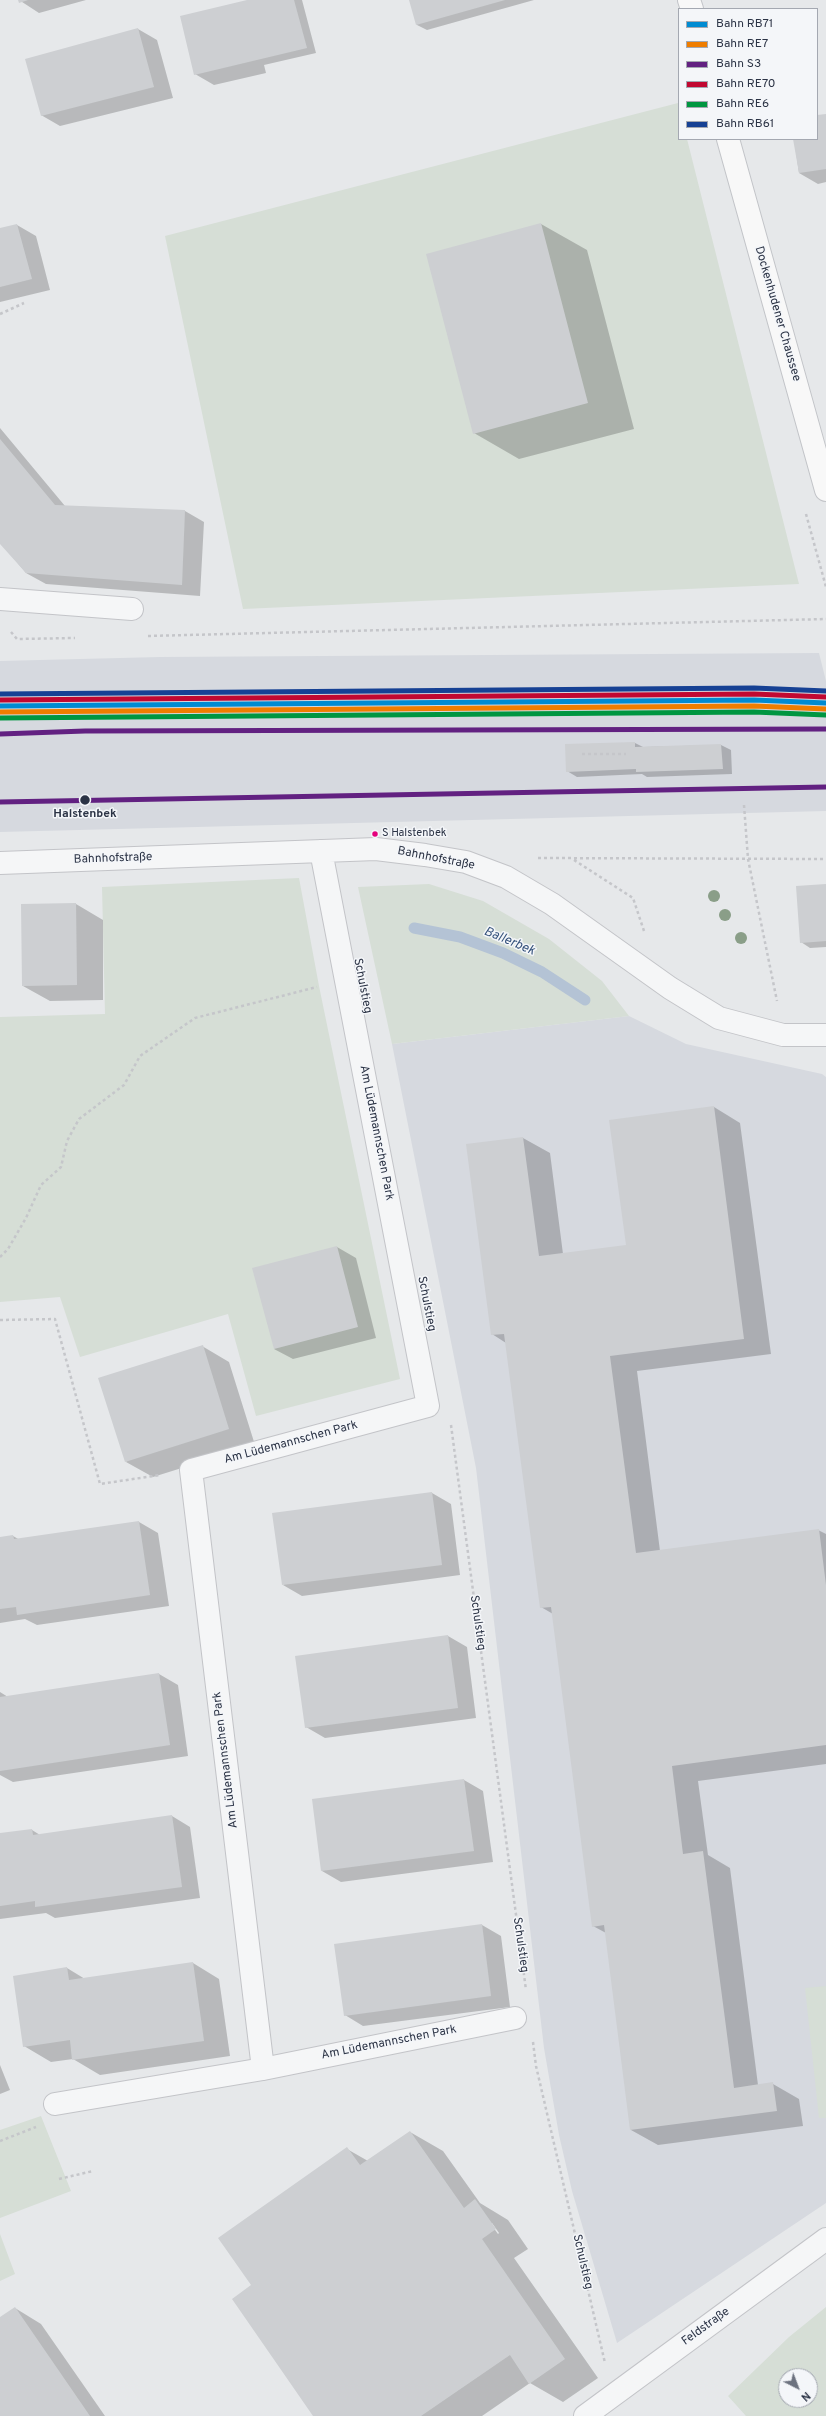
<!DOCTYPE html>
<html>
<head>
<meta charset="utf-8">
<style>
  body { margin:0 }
  #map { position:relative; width:826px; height:2416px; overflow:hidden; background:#e6e8ea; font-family:Overpass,sans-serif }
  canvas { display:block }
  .legend { position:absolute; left:678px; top:8px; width:140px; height:132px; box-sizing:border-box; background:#f4f6f9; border:1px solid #a4a8b1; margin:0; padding:5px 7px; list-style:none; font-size:12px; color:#2b3345 }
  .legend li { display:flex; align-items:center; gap:8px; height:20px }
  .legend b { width:20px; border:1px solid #a4a8b1 }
  .north { position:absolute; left:778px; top:2368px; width:40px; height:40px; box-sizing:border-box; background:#f4f6f9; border:1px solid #a4a8b1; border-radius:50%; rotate:138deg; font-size:11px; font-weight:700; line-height:16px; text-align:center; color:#2b3345 }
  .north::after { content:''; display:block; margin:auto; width:14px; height:18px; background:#6c727f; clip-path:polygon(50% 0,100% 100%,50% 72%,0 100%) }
</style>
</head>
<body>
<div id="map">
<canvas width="826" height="2416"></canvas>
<ul class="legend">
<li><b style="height:5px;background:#008bd2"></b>Bahn RB71</li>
<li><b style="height:5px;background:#ef7d00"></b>Bahn RE7</li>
<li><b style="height:5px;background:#622181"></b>Bahn S3</li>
<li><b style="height:5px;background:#c10831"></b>Bahn RE70</li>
<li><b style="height:5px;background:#009641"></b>Bahn RE6</li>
<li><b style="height:5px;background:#164194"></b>Bahn RB61</li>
</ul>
<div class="north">N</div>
</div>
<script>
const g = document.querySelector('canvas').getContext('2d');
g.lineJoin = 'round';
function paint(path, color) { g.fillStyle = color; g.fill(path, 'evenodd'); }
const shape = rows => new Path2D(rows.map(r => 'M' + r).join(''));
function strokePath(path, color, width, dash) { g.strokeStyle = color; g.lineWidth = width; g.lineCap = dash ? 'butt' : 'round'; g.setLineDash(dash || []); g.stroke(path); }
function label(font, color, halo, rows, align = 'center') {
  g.font = font + ' Overpass,sans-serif'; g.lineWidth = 3; g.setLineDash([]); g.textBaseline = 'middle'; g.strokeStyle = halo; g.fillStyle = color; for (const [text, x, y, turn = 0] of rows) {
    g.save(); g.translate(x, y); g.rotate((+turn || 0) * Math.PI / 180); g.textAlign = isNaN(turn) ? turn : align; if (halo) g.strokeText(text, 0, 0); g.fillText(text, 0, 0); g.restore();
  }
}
paint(shape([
  [819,653,826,681,826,811,0,832,0,661,160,657],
  [629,1016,686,1044,822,1074,826,1077,826,2203,617,2343,572,2191,559,2135,544,2048,476,1468,392,1044]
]), '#d6d9df');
paint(shape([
  [678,103,679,139,687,139,799,584,243,609,165,236],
  [299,878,319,986,400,1379,256,1416,228,1314,80,1357,60,1297,0,1302,0,1017,105,1014,102,887],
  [429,884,483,901,549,939,602,981,629,1016,392,1044,358,887],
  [826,1986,826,2118,819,2118,805,1988],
  [41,2116,71,2191,0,2218,0,2130],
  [0,2234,15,2274,0,2281],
  [826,2307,826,2416,746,2416,728,2396,789,2337],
  [786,2376,810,2376,810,2400,786,2400]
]), '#d6ded6');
paint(shape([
  [19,0,86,0,39,13],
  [251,0,302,0,316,53,264,65,266,73,214,85,195,74],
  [410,0,534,0,427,30,417,25],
  [138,29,157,40,173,98,60,126,41,115],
  [826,115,826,182,818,184,799,173,794,139,817,139,817,116],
  [541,224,587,250,634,429,519,459,474,433],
  [17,225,36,236,50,290,0,302,0,229],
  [0,428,65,506,185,511,204,522,200,596,46,584,26,573,0,542],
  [635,743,643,747,721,745,731,750,732,774,647,777,642,774,577,777,567,771],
  [826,885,826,947,810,948,801,942],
  [76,904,103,920,103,1000,50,1001,23,986],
  [714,1107,740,1123,771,1354,637,1371,660,1551,818,1530,826,1534,826,1764,698,1781,708,1855,730,1868,758,2085,773,2084,799,2099,803,2126,658,2145,631,2130,606,1933,593,1926,553,1614,541,1607,506,1343,492,1334,467,1145,523,1138,550,1153,563,1254,627,1246],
  [337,1247,356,1258,376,1338,293,1359,274,1349],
  [202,1346,229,1362,255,1445,153,1477,126,1462],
  [432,1493,451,1504,460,1575,302,1596,283,1585],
  [139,1522,158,1533,169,1606,37,1625,25,1619,0,1623,0,1538,13,1536,20,1540],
  [448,1636,467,1647,476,1718,325,1738,306,1727],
  [159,1674,178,1685,188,1756,13,1782,0,1775,0,1692,8,1697],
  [464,1780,483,1791,493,1862,341,1882,322,1871,313,1800],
  [172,1816,190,1827,200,1898,55,1918,46,1913,0,1919,0,1834,32,1830,40,1835],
  [482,1925,501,1936,510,2007,363,2026,345,2015],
  [193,1963,219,1979,230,2056,100,2075,73,2059,51,2062,24,2046,67,1968,85,1979],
  [0,2065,10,2090,0,2094],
  [410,2132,443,2151,480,2203,508,2220,528,2249,514,2258,598,2378,563,2402,530,2383,482,2416,314,2416,252,2285,347,2149,368,2161],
  [490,2223,492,2223,499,2233,498,2234],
  [15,2308,41,2324,105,2416,0,2416,0,2318]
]), '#0003');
strokePath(shape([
  [414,928,460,937,503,953,542,972,585,1000]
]), '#b4c3d5', 11);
paint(shape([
  [18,0,28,0,19,3],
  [247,0,294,0,307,48,194,75,180,16],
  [409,0,505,0,416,25],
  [138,28,154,87,41,116,25,59],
  [826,114,826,169,799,173,793,139,817,139,817,115],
  [541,223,588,403,473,434,426,254],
  [17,224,32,279,0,287,0,228],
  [0,439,55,505,185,510,182,585,26,573,0,544],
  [635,742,635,747,721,744,723,769,636,772,636,769,566,772,565,744],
  [826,884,826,941,800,943,796,886],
  [76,903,77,985,22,986,21,904],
  [714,1106,744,1339,610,1356,636,1553,819,1529,826,1585,826,1745,672,1766,683,1854,703,1851,734,2088,773,2082,777,2111,630,2130,604,1925,592,1927,551,1607,540,1608,504,1334,491,1335,466,1144,523,1137,539,1256,626,1245,609,1120],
  [337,1246,358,1327,274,1349,252,1268],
  [203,1345,229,1429,125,1462,98,1378],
  [432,1492,442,1565,282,1585,272,1513],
  [139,1521,150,1595,17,1615,16,1607,0,1609,0,1537,13,1535,14,1539],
  [448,1635,458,1708,305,1728,295,1656],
  [159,1673,170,1745,0,1771,0,1697],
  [464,1779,474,1851,321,1871,312,1799],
  [172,1815,182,1887,35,1907,35,1901,0,1906,0,1833,32,1829,33,1835],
  [482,1924,491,1996,344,2016,334,1944],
  [193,1962,204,2041,72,2060,70,2040,23,2047,13,1976,67,1967,69,1980],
  [410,2131,464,2208,475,2199,496,2229,482,2239,565,2359,529,2384,510,2355,421,2416,313,2416,232,2299,251,2285,218,2238,347,2147,360,2165],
  [15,2307,90,2416,0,2416,0,2317]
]), '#cdcfd2');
const minor = shape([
  [0,599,132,609],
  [0,863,376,849,425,855,466,862,506,877,552,904,670,988,719,1018,783,1035,826,1035],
  [263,2069,191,1470,428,1406,321,851],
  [55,2104,263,2069,515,2018],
  [585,2416,826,2239]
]);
const major = shape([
  [689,0,692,9],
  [728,139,826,490]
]);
strokePath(minor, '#c3c4c8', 24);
strokePath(major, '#c2c4c8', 24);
strokePath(shape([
  [0,314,24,303],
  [806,514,826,587],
  [11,632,17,639,75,638],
  [148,636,826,619],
  [582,754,626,754],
  [744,805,748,859,777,1001],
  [538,858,826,859],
  [574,860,633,898,644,931],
  [0,1257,8,1249,26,1218,41,1185,61,1167,67,1141,79,1119,124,1085,140,1056,195,1018,317,987],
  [0,1320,55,1319,100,1484,160,1475],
  [451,1425,526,1990],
  [533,2042,536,2066,605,2363],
  [0,2141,36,2127],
  [59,2179,93,2171]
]), '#c5c6ca', 2.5, [3, 3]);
strokePath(minor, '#f5f6f7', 22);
strokePath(major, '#f8f8f8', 22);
strokePath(shape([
  [0,706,754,700,826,703]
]), '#008bd2', 5);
strokePath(shape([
  [0,712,754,706,826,709]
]), '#ef7d00', 5);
strokePath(shape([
  [0,734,85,731,826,729],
  [0,802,826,787]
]), '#622181', 5);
strokePath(shape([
  [0,700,754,694,826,697]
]), '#c10831', 5);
strokePath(shape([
  [0,718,754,712,826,715]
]), '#009641', 5);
strokePath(shape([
  [0,694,754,688,826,691]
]), '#164194', 5);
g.fillStyle = '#8a9e88';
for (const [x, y] of [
  [714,896],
  [725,915],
  [741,938]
]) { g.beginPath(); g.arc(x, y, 6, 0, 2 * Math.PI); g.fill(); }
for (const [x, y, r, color] of [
  [85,800,5.5,"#2b3345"],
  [375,834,3.5,"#e5007d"]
]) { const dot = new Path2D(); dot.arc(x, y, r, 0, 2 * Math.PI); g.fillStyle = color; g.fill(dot); strokePath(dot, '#f4f6f9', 1.5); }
label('11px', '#2b3345', '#f4f6f9', [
  ["S Halstenbek",382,834]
], 'left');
label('12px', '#2b3345', '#f4f6f9', [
  ["Dockenhudener Chaussee",777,314,74],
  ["Bahnhofstraße",113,859,-2],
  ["Bahnhofstraße",436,859,11],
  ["Schulstieg",362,986,79],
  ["Am Lüdemannschen Park",376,1133,79],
  ["Schulstieg",426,1304,79],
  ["Am Lüdemannschen Park",291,1443,-15],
  ["Schulstieg",477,1623,82],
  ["Am Lüdemannschen Park",226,1760,-97],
  ["Schulstieg",520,1945,82],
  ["Am Lüdemannschen Park",389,2043,-11],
  ["Schulstieg",582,2262,77],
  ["Feldstraße",706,2327,-36]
]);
label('bold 12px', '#2b3345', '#f4f6f9', [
  ["Halstenbek",85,815]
]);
label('italic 13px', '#33507a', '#f4f6f9', [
  ["Ballerbek",509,942,23]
]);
</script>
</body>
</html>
